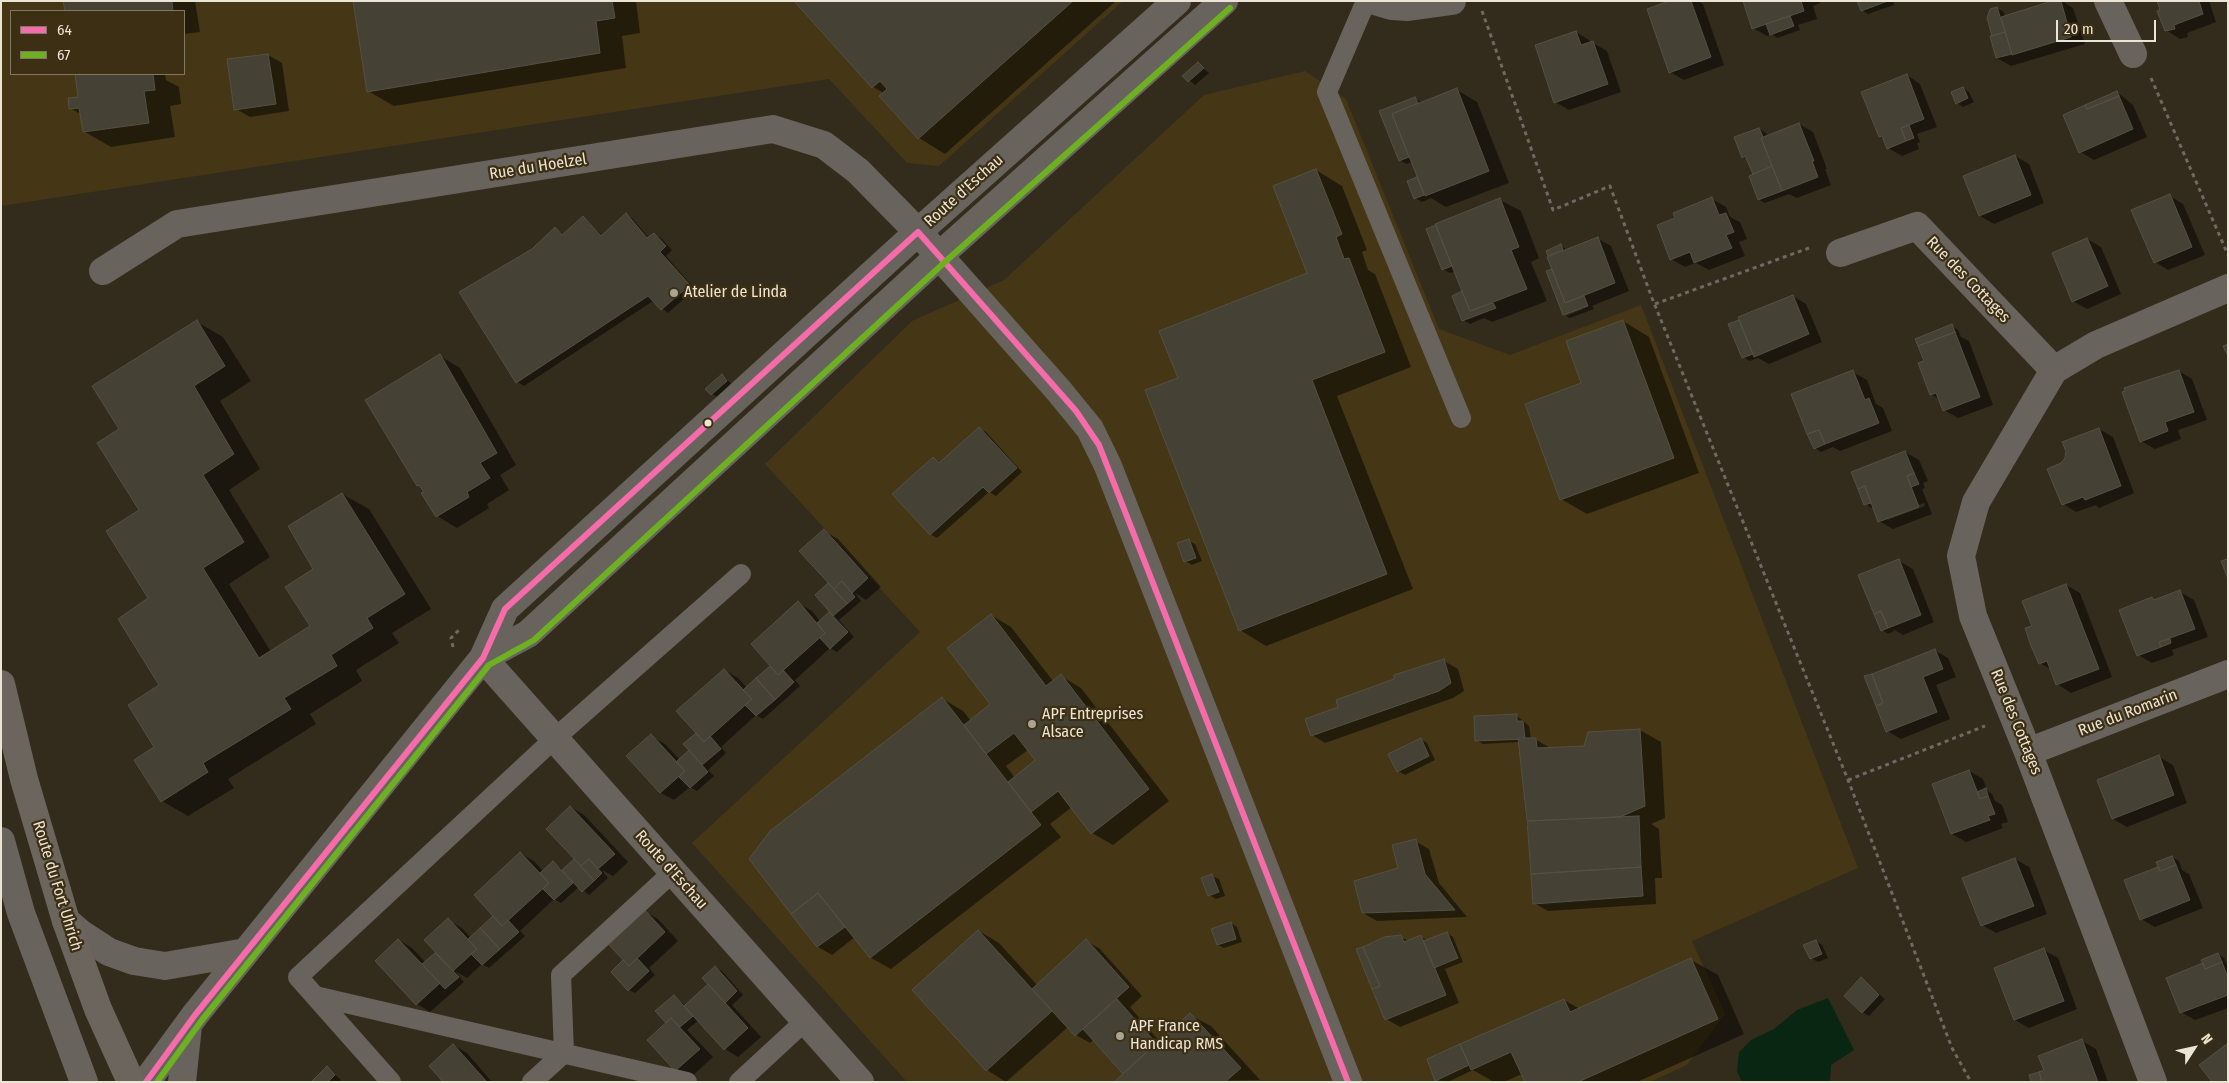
<!DOCTYPE html>
<html>
<head>
<meta charset="utf-8">
<style>
  body { margin:0 }
  #map { position:relative; width:2229px; height:1083px; overflow:hidden; background:#332c1c; font-family:"Fira Sans Condensed",sans-serif }
  canvas { display:block }
  .frame { position:absolute; inset:0; border:2px solid #ece4d4; pointer-events:none }
  .legend { position:absolute; left:10px; top:10px; width:175px; height:65px; box-sizing:border-box; background:#3c2f13; border:1px solid #827760; margin:0; padding:6px 9px; list-style:none; font-size:15px; color:#ece4d4 }
  .legend li { display:flex; align-items:center; gap:10px; height:25px }
  .legend b { width:25px; border:1px solid #827760 }
  .north { position:absolute; left:2169px; top:1023px; width:50px; height:50px; -webkit-text-stroke:4px #3c2f13; paint-order:stroke; rotate:55deg; font-size:14px; font-weight:700; line-height:20px; text-align:center; color:#ece4d4 }
  .north::after { content:''; display:block; margin:auto; width:18px; height:22px; background:#ece4d4; clip-path:polygon(50% 0,100% 100%,50% 72%,0 100%) }
  .scale { position:absolute; left:2056px; top:20px; width:100px; height:22px; box-sizing:border-box; border:2px solid #ece4d4; border-top:0; padding-left:6px; font-size:15px; line-height:18px; white-space:nowrap; color:#ece4d4; -webkit-text-stroke:4px #3c2f13; paint-order:stroke }
</style>
</head>
<body>
<div id="map">
<canvas width="2229" height="1083"></canvas>
<div class="frame"></div>
<ul class="legend">
<li><b style="height:6px;background:#f66baa"></b>64</li>
<li><b style="height:6px;background:#6db122"></b>67</li>
</ul>
<div class="north">N</div>
<div class="scale">20 m</div>
</div>
<script>
const g = document.querySelector('canvas').getContext('2d');
g.lineJoin = 'round';
function paint(path, color) { g.fillStyle = color; g.fill(path, 'evenodd'); }
const shape = rows => new Path2D(rows.map(r => 'M' + r).join(''));
function strokePath(path, color, width, dash) { g.strokeStyle = color; g.lineWidth = width; g.lineCap = dash ? 'butt' : 'round'; g.setLineDash(dash || []); g.stroke(path); }
function label(font, color, halo, rows, align = 'center') {
  g.font = font + ' "Fira Sans Condensed",sans-serif'; g.lineWidth = 4.5; g.setLineDash([]); g.textBaseline = 'middle'; g.strokeStyle = halo; g.fillStyle = color; for (const [text, x, y, turn = 0] of rows) {
    g.save(); g.translate(x, y); g.rotate((+turn || 0) * Math.PI / 180); g.textAlign = isNaN(turn) ? turn : align; if (halo) g.strokeText(text, 0, 0); g.fillText(text, 0, 0); g.restore();
  }
}
paint(shape([
  [1,1,1123,1,939,166,907,163,829,79,1,206],
  [11,11,184,11,184,74,11,74],
  [1305,71,1346,99,1439,329,1510,355,1641,305,1858,868,1692,941,1725,1014,1687,1065,1650,1082,907,1082,692,843,920,632,765,464,912,321,1004,280,1204,95]
]), '#453615');
paint(shape([
  [1828,998,1854,1050,1831,1065,1830,1082,1742,1082,1737,1071,1739,1052,1751,1040,1774,1029,1797,1010]
]), '#092613');
paint(shape([
  [65,1,195,1,200,32,184,34,184,11,66,11],
  [354,1,636,1,640,33,622,36,626,68,394,106,368,91],
  [796,1,1116,1,945,154,919,138,881,96,884,93,873,87],
  [1673,1,1698,1,1703,4,1724,65,1684,80,1670,72],
  [1744,1,1819,1,1820,3,1813,6,1817,19,1798,25,1800,30,1777,38,1772,34,1767,36,1753,28],
  [1858,1,1893,1,1894,5,1868,14,1862,10],
  [2056,1,2062,1,2073,8,2085,44,2011,66,1997,58,1994,36,1997,8,2004,12,2005,17],
  [2158,1,2209,1,2216,22,2187,33,2188,37,2180,39,2166,30],
  [1576,32,1589,40,1591,43,1593,43,1607,51,1621,92,1569,110,1555,102],
  [268,55,282,63,289,111,250,117,236,109,229,61],
  [1198,64,1209,73,1195,85,1184,76],
  [76,74,165,74,166,80,179,87,181,104,170,106,175,137,111,147,85,132,82,115,70,108,80,98],
  [1907,75,1920,84,1937,127,1917,134,1920,142,1917,143,1919,149,1902,156,1888,148,1884,139,1880,136],
  [1963,88,1969,92,1974,102,1963,107,1957,103],
  [1457,90,1477,102,1509,183,1446,207,1431,198,1422,202,1415,198,1417,178,1419,180,1412,162,1406,164,1400,160,1381,111,1415,98,1422,103],
  [2117,92,2133,105,2147,137,2094,160,2080,152],
  [1799,124,1813,132,1827,169,1825,169,1831,185,1797,198,1789,194,1765,203,1759,200,1754,175,1748,160,1743,157,1759,129,1766,133,1767,137],
  [2015,156,2029,164,2044,203,1994,224,1980,216,1964,177],
  [1316,170,1342,186,1367,250,1362,252,1368,270,1375,274,1411,367,1337,396,1413,589,1266,646,1240,630,1180,378,1309,274],
  [2170,196,2183,204,2205,255,2168,270,2155,262],
  [1712,199,1726,207,1730,217,1740,222,1747,239,1739,242,1745,256,1709,270,1696,263,1685,267,1671,259,1677,219],
  [1500,200,1521,211,1539,258,1531,262,1547,301,1492,322,1484,318,1470,324,1463,320,1464,292,1456,271,1450,273,1443,269],
  [626,215,632,218,649,238,654,234,661,238,672,250,666,256,695,289,668,313,653,301,524,386,517,382,533,250,555,229,564,235,583,218,589,222,602,236],
  [1597,238,1611,246,1629,291,1592,306,1594,309,1570,318,1566,316,1583,309,1576,309,1564,314,1547,251,1561,246,1568,250],
  [2087,239,2101,247,2121,294,2087,309,2073,301],
  [1793,296,1806,304,1822,342,1769,364,1758,358,1750,361,1743,357,1729,325],
  [1623,321,1649,337,1699,473,1587,514,1561,499,1582,384],
  [197,322,223,337,251,381,220,401,260,469,229,490,270,557,229,584,271,652,312,627,315,569,342,494,369,509,431,609,392,633,399,643,356,670,362,681,310,714,316,724,228,779,234,788,188,816,162,801,156,748,161,686,141,511,120,430],
  [1952,326,1958,330,1961,337,1969,341,1993,405,1958,418,1944,410,1940,400,1931,394,1925,361],
  [440,356,460,368,516,465,500,475,509,490,487,504,489,508,457,528,437,516,423,488,418,485],
  [2179,371,2192,379,2207,420,2178,430,2181,439,2155,449,2141,441],
  [1853,372,1867,380,1876,404,1883,408,1892,431,1840,451,1833,447,1821,452,1815,448],
  [722,376,733,385,719,398,712,394],
  [979,428,986,432,1022,472,996,496,989,492,937,538,930,534,933,458,941,463],
  [2099,429,2113,437,2134,493,2099,508,2096,505,2076,512,2063,504,2061,464],
  [1905,452,1919,460,1928,481,1923,483,1925,488,1922,489,1932,514,1893,529,1879,521,1874,507,1872,508,1865,504,1853,472],
  [1924,503,1925,506,1887,520,1887,517],
  [824,531,838,539,881,587,866,600,855,593,861,601,839,620,854,637,837,652,830,648,795,680,800,686,763,719,756,715,721,747,726,753,708,770,714,776,697,791,690,787,674,800,661,793,651,736,665,744,680,760,690,750,724,670,738,678,747,688,770,667,775,670,798,603,812,611,820,621,831,612,828,584,833,587],
  [1189,541,1195,544,1202,561,1192,565,1185,561],
  [1899,561,1913,569,1934,622,1903,635,1893,629,1894,631,1888,634,1882,630],
  [2066,585,2080,593,2112,677,2071,693,2057,684,2052,670,2040,663,2034,627],
  [2180,592,2194,600,2208,637,2172,650,2174,655,2152,663,2138,655,2152,598,2156,601],
  [991,615,1011,627,1053,681,1061,676,1081,688,1169,801,1113,845,1092,833,1072,807,1050,824,1061,837,891,969,871,958,855,937,832,955,818,947,750,859,943,699,963,711,971,721,992,704],
  [1028,750,1036,761,1015,778,1006,766],
  [1934,650,1948,658,1956,677,1936,685,1950,719,1901,739,1887,731],
  [1444,661,1458,669,1464,691,1453,698,1325,743,1312,735],
  [1516,715,1529,726,1531,739,1535,739,1552,749,1585,747,1589,733,1640,730,1661,742,1665,818,1651,824,1659,829,1662,878,1655,878,1656,904,1548,911,1534,903,1519,742,1483,744,1476,740],
  [1421,739,1427,743,1435,760,1405,775,1398,771],
  [2159,757,2173,765,2187,803,2127,827,2113,819,2098,781],
  [1969,771,1983,779,1987,790,1992,794,1995,801,2002,805,2008,822,2001,824,2003,828,1966,842,1952,834],
  [571,807,584,815,628,862,613,876,602,870,608,878,589,895,579,887,561,903,554,899,520,931,525,936,489,968,482,964,467,978,455,971,464,982,430,1012,417,1004,399,940,412,948,426,963,435,954,440,957,448,920,462,928,471,938,495,916,520,853,534,861,544,872,554,863,563,870,574,860,579,864],
  [1415,841,1429,849,1439,883,1467,917,1377,921,1363,913,1400,868],
  [2172,857,2179,861,2182,870,2189,874,2203,908,2155,927,2141,919,2126,881,2160,867],
  [2015,859,2029,867,2047,914,1996,933,1982,925],
  [1212,876,1219,879,1225,896,1216,899,1209,895],
  [644,911,658,919,678,941,649,968,655,975,635,993,629,990,624,962,628,964],
  [1231,923,1237,927,1242,942,1224,948,1218,945],
  [979,931,999,943,1037,985,1087,941,1100,949,1142,996,1130,1007,1160,1042,1190,1015,1211,1026,1260,1080,1116,1082,1125,1074,1094,1039,1090,1043,1076,1035,1068,1027,1006,1082,987,1070],
  [1446,933,1453,937,1463,962,1445,969,1459,1003,1400,1027,1386,1019,1400,937,1409,941,1420,936,1428,941],
  [1816,941,1822,945,1828,958,1818,962,1811,958],
  [2044,950,2058,958,2077,1009,2029,1028,2015,1020],
  [2218,954,2224,958,2228,967,2228,1008,2195,1020,2181,1012,2204,964],
  [1691,960,1718,975,1744,1034,1637,1082,1526,1082,1522,1074,1504,1082,1494,1082,1473,1070,1448,1082,1436,1080,1564,1000,1580,1009],
  [715,967,722,971,743,995,732,1005,761,1037,738,1057,725,1049,699,1020,687,1030,713,1057,690,1078,676,1070,667,1023,674,996,686,1006,708,986],
  [1861,979,1885,999,1869,1016,1862,1012],
  [2082,1041,2096,1049,2108,1082,2033,1082],
  [453,1045,467,1053,492,1082,445,1082],
  [327,1067,341,1080,339,1082,312,1082]
]), '#0007');
const building = shape([
  [63,1,172,1,173,11,65,11,63,1],
  [353,1,612,1,615,18,596,21,600,53,367,92,353,1],
  [794,1,1073,1,918,139,879,96,887,89,880,81,872,88,794,1],
  [1669,1,1691,1,1711,57,1669,73,1647,9,1669,1],
  [1743,1,1801,1,1804,11,1752,29,1743,1],
  [1857,1,1888,1,1861,11,1857,1],
  [2052,1,2061,1,2071,37,2012,55,2001,17,2052,1],
  [2157,1,2199,1,2203,14,2174,25,2175,29,2165,31,2157,11,2160,10,2157,1],
  [1997,7,2005,32,1992,36,1987,18,1990,9,1997,7],
  [1790,16,1794,26,1770,35,1766,24,1790,16],
  [1576,31,1581,45,1593,41,1608,84,1554,103,1535,45,1576,31],
  [2005,32,2012,54,1996,58,1990,36,2005,32],
  [268,54,276,104,234,110,227,59,268,54],
  [1198,62,1204,68,1188,82,1182,76,1198,62],
  [75,74,153,74,155,90,144,91,149,123,83,132,79,108,69,109,68,98,78,97,75,74],
  [1907,74,1924,119,1901,128,1906,141,1887,149,1882,136,1879,137,1861,92,1907,74],
  [1963,87,1968,98,1956,104,1951,92,1963,87],
  [1457,88,1489,171,1425,196,1392,114,1457,88],
  [2117,91,2119,96,2087,109,2085,105,2117,91],
  [2119,96,2133,129,2079,153,2063,115,2085,105,2087,109,2119,96],
  [1415,97,1418,103,1392,114,1409,157,1399,161,1379,111,1415,97],
  [1799,123,1814,161,1812,161,1818,177,1782,191,1761,138,1799,123],
  [1909,125,1914,138,1906,141,1901,128,1909,125],
  [1759,128,1763,137,1761,138,1772,166,1753,174,1745,156,1742,158,1734,137,1759,128],
  [2015,155,2031,195,1979,216,1963,176,2015,155],
  [1772,166,1782,191,1758,200,1749,176,1772,166],
  [1316,169,1342,234,1336,237,1344,259,1349,258,1385,352,1312,380,1387,574,1239,631,1145,390,1178,378,1159,331,1307,273,1273,186,1316,169],
  [1417,177,1424,195,1414,199,1407,181,1417,177],
  [2170,194,2192,247,2154,263,2131,210,2170,194],
  [1712,197,1719,215,1726,213,1734,232,1726,235,1732,248,1694,263,1690,252,1670,260,1657,225,1675,218,1673,213,1712,197],
  [1500,198,1519,247,1511,250,1527,289,1470,311,1435,224,1500,198],
  [626,213,647,238,654,233,666,246,660,252,690,285,661,310,648,296,516,383,459,292,532,249,555,227,562,235,583,216,601,236,626,213],
  [1436,225,1452,266,1442,270,1426,229,1436,225],
  [1598,237,1615,283,1565,303,1547,257,1598,237],
  [2087,238,2108,286,2072,302,2052,253,2087,238],
  [1561,244,1563,250,1548,256,1546,251,1561,244],
  [1552,269,1565,303,1584,296,1588,306,1563,315,1546,271,1552,269],
  [1462,291,1470,311,1493,303,1496,308,1462,321,1452,296,1462,291],
  [1793,295,1809,334,1754,357,1738,317,1793,295],
  [197,320,225,366,194,386,234,454,203,475,244,542,203,568,259,658,310,626,285,587,313,569,288,526,342,493,405,594,367,618,373,628,331,655,337,666,284,698,291,709,203,763,208,772,161,802,134,760,154,747,128,705,159,685,118,619,148,598,106,531,139,510,97,443,119,429,92,386,197,320],
  [1623,320,1674,458,1560,500,1525,404,1581,383,1566,341,1623,320],
  [1739,320,1753,354,1742,358,1728,324,1739,320],
  [1952,324,1955,332,1918,346,1915,339,1952,324],
  [1955,332,1980,397,1943,411,1936,393,1930,395,1918,363,1924,361,1918,346,1955,332],
  [2228,344,2228,356,2223,346,2228,344],
  [440,354,497,453,480,463,490,478,467,492,469,497,436,517,421,493,424,492,419,485,417,486,365,400,440,354],
  [1853,370,1865,400,1869,398,1879,423,1825,444,1819,430,1807,434,1791,394,1853,370],
  [2179,370,2194,412,2165,422,2168,431,2140,442,2122,392,2125,391,2124,388,2179,370],
  [722,374,727,381,711,395,705,389,722,374],
  [979,427,1017,468,989,493,983,487,930,535,892,494,933,457,939,463,979,427],
  [2099,428,2121,486,2085,500,2083,497,2062,505,2047,469,2061,463,2065,458,2066,451,2062,442,2099,428],
  [1819,430,1825,444,1814,449,1807,434,1819,430],
  [1905,451,1914,473,1907,476,1919,507,1878,522,1865,486,1858,489,1851,472,1905,451],
  [1914,473,1919,484,1911,487,1907,476,1914,473],
  [1865,486,1871,503,1864,505,1858,489,1865,486],
  [824,529,868,578,852,593,842,581,834,589,799,551,824,529],
  [1189,539,1196,558,1184,562,1177,543,1189,539],
  [1899,559,1921,615,1888,628,1881,611,1874,614,1858,575,1899,559],
  [2227,559,2228,560,2228,579,2221,561,2227,559],
  [842,581,855,597,847,604,834,589,842,581],
  [828,583,847,604,833,616,815,595,828,583],
  [2066,584,2099,669,2056,685,2047,661,2039,664,2031,646,2025,628,2032,626,2022,601,2066,584],
  [2180,590,2195,629,2159,642,2161,647,2137,656,2119,610,2152,597,2154,600,2180,590],
  [798,601,825,633,778,675,751,644,798,601],
  [1881,611,1888,628,1881,631,1874,614,1881,611],
  [829,612,848,632,830,649,820,638,825,633,817,623,829,612],
  [991,614,1046,686,1061,674,1149,789,1091,834,1058,791,1031,812,1008,782,1035,760,1014,733,986,754,964,725,990,704,947,648,991,614],
  [2170,639,2171,643,2161,647,2159,642,2170,639],
  [1935,649,1943,669,1923,677,1937,712,1886,732,1876,706,1883,703,1872,674,1935,649],
  [1444,659,1451,683,1439,691,1311,736,1305,719,1338,707,1336,700,1394,679,1394,675,1444,659],
  [770,666,778,675,783,670,794,682,775,700,756,678,770,666],
  [724,669,752,699,704,742,676,711,724,669],
  [1872,674,1883,703,1876,706,1864,676,1872,674],
  [756,678,775,700,756,716,745,705,752,699,743,690,756,678],
  [942,697,1041,825,870,958,818,893,791,914,749,859,770,831,942,697],
  [1517,714,1517,721,1523,721,1525,739,1475,741,1474,716,1517,714],
  [1640,729,1645,806,1620,817,1527,821,1518,738,1536,738,1537,748,1584,746,1588,732,1640,729],
  [696,733,704,742,710,736,721,749,702,765,683,744,696,733],
  [651,734,685,771,660,793,626,756,651,734],
  [1421,738,1429,756,1397,772,1388,754,1421,738],
  [689,750,708,772,690,788,679,777,685,771,676,762,689,750],
  [2159,755,2174,795,2112,819,2097,780,2159,755],
  [1969,770,1980,799,1988,796,1995,814,1988,816,1990,820,1951,834,1932,784,1969,770],
  [1986,788,1988,796,1980,799,1977,792,1986,788],
  [570,806,615,854,598,869,589,859,581,866,546,829,570,806],
  [1639,816,1641,867,1531,874,1527,821,1639,816],
  [1416,839,1425,874,1455,910,1362,913,1354,881,1398,868,1392,845,1416,839],
  [520,852,549,883,502,926,474,895,520,852],
  [2172,856,2176,865,2160,871,2156,862,2172,856],
  [2015,858,2034,906,1981,926,1962,878,2015,858],
  [574,859,594,881,582,892,562,870,574,859],
  [589,859,602,873,594,881,581,866,589,859],
  [553,861,573,883,554,900,543,889,549,883,540,873,553,861],
  [2176,865,2190,900,2140,920,2124,880,2158,867,2160,871,2176,865],
  [1641,867,1643,896,1533,904,1531,874,1641,867],
  [1212,874,1219,892,1208,896,1201,878,1212,874],
  [818,893,845,927,817,947,791,914,818,893],
  [644,909,665,932,629,966,607,943,644,909],
  [493,916,502,926,508,920,519,932,500,949,480,928,493,916],
  [448,918,477,949,453,971,424,940,448,918],
  [1231,922,1236,939,1217,945,1211,929,1231,922],
  [480,928,500,949,482,965,471,954,477,949,468,939,480,928],
  [978,930,1052,1011,986,1071,912,990,978,930],
  [1447,932,1458,958,1434,968,1423,941,1447,932],
  [1401,935,1404,942,1421,935,1446,995,1385,1020,1372,989,1380,986,1363,947,1384,937,1401,935],
  [398,939,440,983,416,1005,375,961,398,939],
  [1086,939,1129,987,1075,1036,1032,989,1086,939],
  [1816,940,1822,954,1810,959,1803,945,1816,940],
  [1363,947,1380,986,1372,989,1356,949,1363,947],
  [2044,948,2064,1001,2014,1020,1994,968,2044,948],
  [435,953,459,977,445,989,422,964,435,953],
  [2218,953,2222,962,2205,969,2201,960,2218,953],
  [637,958,649,971,628,991,611,972,623,960,629,966,637,958],
  [1691,958,1718,1019,1578,1082,1525,1082,1511,1052,1471,1070,1469,1065,1460,1044,1564,999,1570,1012,1691,958],
  [2222,962,2228,978,2228,995,2180,1013,2166,978,2203,963,2205,969,2222,962],
  [715,966,737,991,725,1003,702,978,715,966],
  [1861,977,1879,995,1862,1013,1844,996,1861,977],
  [708,984,748,1028,724,1050,684,1006,708,984],
  [674,995,693,1016,680,1027,671,1018,666,1023,655,1011,674,995],
  [1117,999,1156,1043,1123,1074,1083,1029,1117,999],
  [1190,1013,1241,1068,1225,1082,1114,1082,1190,1013],
  [671,1018,700,1049,675,1071,647,1040,671,1018],
  [2082,1039,2098,1082,2042,1082,2039,1072,2044,1070,2038,1056,2082,1039],
  [2228,1043,2228,1082,2212,1082,2199,1065,2228,1043],
  [453,1044,487,1082,443,1082,429,1066,453,1044],
  [1460,1044,1469,1065,1435,1081,1427,1059,1460,1044],
  [327,1066,335,1075,328,1082,311,1082,327,1066],
  [2039,1072,2042,1082,2031,1082,2029,1075,2039,1072]
]);
paint(building, '#454235');
strokePath(building, '#525144', 1);
strokePath(shape([
  [1482,11,1553,210,1610,186,1652,298,1848,780,1952,1048,1971,1082],
  [2151,78,2228,255],
  [1655,304,1809,248],
  [453,647,451,638,461,628],
  [1848,780,1985,726]
]), '#6e6963', 3, [4, 4]);
strokePath(shape([
  [1366,1,1327,92,1461,418],
  [315,996,687,1082],
  [391,1082,298,977,554,739,741,574],
  [532,1082,564,1053,561,975,673,872],
  [739,1082,805,1021]
]), '#69635d', 20);
strokePath(shape([
  [1375,1,1392,6,1408,7,1452,1],
  [2108,1,2133,54],
  [1840,253,1917,226,2054,370],
  [103,271,177,224,773,129,824,145,858,171,918,232,1059,391,1090,429,1108,466,1348,1082],
  [483,658,528,634,940,255,1224,1],
  [483,658,860,1082],
  [2028,752,2228,674],
  [66,921,80,933,109,952,134,961,165,966,246,952],
  [146,1082,195,1015,483,658,505,609,918,232,1177,1],
  [182,1082,188,1026],
  [2153,1082,2028,752,1973,616,1961,556,1976,502,2054,370,2096,345,2228,288]
]), '#69635d', 28);
strokePath(shape([
  [1,841,21,913,84,1082]
]), '#69635d', 28);
strokePath(shape([
  [1,684,24,779,66,921,98,1009,131,1082]
]), '#6b655d', 28);
strokePath(shape([
  [146,1082,195,1015,483,658,505,609,918,232,1076,411,1099,445,1348,1082]
]), '#f66baa', 6);
strokePath(shape([
  [157,1082,202,1020,489,665,534,640,946,261,1230,8]
]), '#6db122', 6);
for (const [x, y, r, color] of [
  [674,293,5,"#aba494"],
  [708,423,4.5,"#ece4d4"],
  [1032,724,5,"#aba494"],
  [1120,1036,5,"#aba494"]
]) { const dot = new Path2D(); dot.arc(x, y, r, 0, 2 * Math.PI); g.fillStyle = color; g.fill(dot); strokePath(dot, '#3c2f13', 2); }
label('16px', '#ece4d4', '#3c2f13', [
  ["Rue du Hoelzel",538,167,-9],
  ["Route d'Eschau",964,191,-42],
  ["Rue des Cottages",1968,280,46],
  ["Rue du Romarin",2128,713,-21],
  ["Rue des Cottages",2016,722,68],
  ["Route d'Eschau",671,870,48],
  ["Route du Fort Uhrich",57,886,73]
]);
label('16px', '#ece4d4', '#3c2f13', [
  ["Atelier de Linda",684,293],
  ["APF Entreprises",1042,715],
  ["Alsace",1042,733],
  ["APF France",1130,1027],
  ["Handicap RMS",1130,1045]
], 'left');
</script>
</body>
</html>
